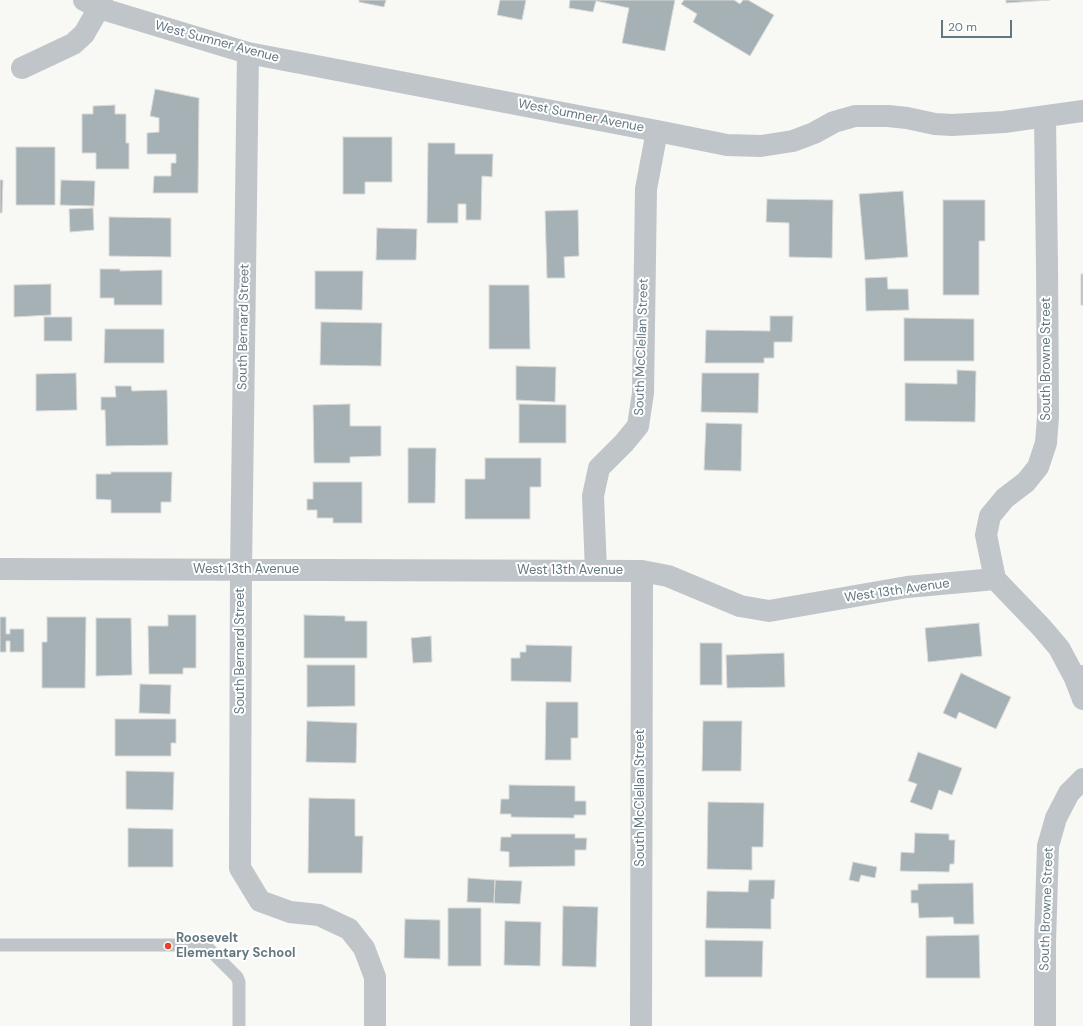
<!DOCTYPE html>
<html>
<head>
<meta charset="utf-8">
<style>
  body { margin:0 }
  #map { position:relative; width:1083px; height:1026px; overflow:hidden; background:#f8f8f5; font-family:"DM Sans",sans-serif }
  canvas { display:block }
  .scale { position:absolute; left:941px; top:20px; width:71px; height:18px; box-sizing:border-box; border:2px solid #637781; border-top:0; padding-left:5px; font-size:12px; line-height:14px; white-space:nowrap; color:#637781; -webkit-text-stroke:3px #fff; paint-order:stroke }
</style>
</head>
<body>
<div id="map">
<canvas width="1083" height="1026"></canvas>
<div class="scale">20 m</div>
</div>
<script>
const g = document.querySelector('canvas').getContext('2d');
g.lineJoin = 'round';
function paint(path, color) { g.fillStyle = color; g.fill(path, 'evenodd'); }
const shape = rows => new Path2D(rows.map(r => 'M' + r).join(''));
function strokePath(path, color, width, dash) { g.strokeStyle = color; g.lineWidth = width; g.lineCap = dash ? 'butt' : 'round'; g.setLineDash(dash || []); g.stroke(path); }
function label(font, color, halo, rows, align = 'center') {
  g.font = font + ' "DM Sans",sans-serif'; g.lineWidth = 4; g.setLineDash([]); g.textBaseline = 'middle'; g.strokeStyle = halo; g.fillStyle = color; for (const [text, x, y, turn = 0] of rows) {
    g.save(); g.translate(x, y); g.rotate((+turn || 0) * Math.PI / 180); g.textAlign = isNaN(turn) ? turn : align; if (halo) g.strokeText(text, 0, 0); g.fillText(text, 0, 0); g.restore();
  }
}
const building = shape([
  [359,0,386,0,384,7,359,2,359,0],
  [500,0,526,0,522,20,497,15,500,0],
  [570,0,675,0,665,51,622,43,629,8,596,1,593,12,569,8,570,0],
  [684,0,734,0,740,4,743,0,748,0,774,15,750,56,693,22,697,14,681,4,684,0],
  [1006,0,1050,0,1006,3,1006,0],
  [155,89,199,98,198,193,153,193,154,176,171,176,171,163,176,163,176,154,147,154,147,133,159,132,159,118,150,116,155,89],
  [115,105,115,114,126,114,126,143,129,143,129,169,96,169,96,153,82,153,82,114,93,114,93,106,115,105],
  [343,137,392,137,392,182,365,182,365,194,343,194,343,137],
  [428,143,455,143,455,154,493,154,492,177,482,176,481,220,466,220,466,204,458,204,458,223,427,223,428,143],
  [16,147,55,147,55,205,16,205,16,147],
  [0,180,3,180,2,213,0,213,0,180],
  [61,180,95,181,94,206,60,205,61,180],
  [903,191,908,257,865,260,859,194,903,191],
  [767,199,833,200,832,258,789,257,789,223,766,222,767,199],
  [943,200,985,200,985,241,979,241,979,295,943,295,943,200],
  [93,208,94,230,70,232,69,209,93,208],
  [578,210,579,256,564,257,565,278,547,278,545,211,578,210],
  [109,217,171,218,171,257,109,256,109,217],
  [377,228,417,229,416,260,376,260,377,228],
  [100,269,120,269,120,271,162,270,162,305,114,305,114,298,100,298,100,269],
  [315,271,363,271,362,310,315,309,315,271],
  [1081,274,1083,274,1083,305,1081,305,1081,274],
  [887,277,888,289,908,289,909,310,866,311,865,278,887,277],
  [51,284,51,315,14,317,14,285,51,284],
  [489,285,529,285,530,349,489,349,489,285],
  [770,316,793,316,792,342,774,342,774,358,764,358,764,363,705,363,706,330,770,331,770,316],
  [44,317,72,317,72,341,44,341,44,317],
  [904,318,974,319,974,361,904,361,904,318],
  [321,322,382,323,381,366,320,365,321,322],
  [105,329,164,329,164,363,104,363,105,329],
  [516,366,556,367,555,402,516,400,516,366],
  [957,370,976,371,975,422,905,421,905,383,957,384,957,370],
  [76,373,77,410,36,411,36,374,76,373],
  [702,373,759,373,758,413,701,412,702,373],
  [115,386,131,386,132,391,167,390,168,445,106,446,105,410,101,410,101,397,116,397,115,386],
  [350,404,350,426,381,426,381,456,350,457,350,463,314,463,313,405,350,404],
  [519,404,566,405,566,443,519,443,519,404],
  [706,423,742,424,741,471,704,470,706,423],
  [408,448,436,448,435,503,408,503,408,448],
  [485,458,541,458,541,487,530,487,530,519,465,519,465,479,485,479,485,458],
  [111,472,172,472,171,502,161,502,161,513,111,513,111,500,96,499,96,474,111,474,111,472],
  [313,482,362,482,362,523,333,523,333,518,317,518,317,510,307,510,307,499,313,499,313,482],
  [168,615,196,615,196,668,183,668,183,674,149,674,148,626,168,626,168,615],
  [304,615,345,616,345,621,367,621,367,658,304,658,304,615],
  [0,617,6,617,6,634,10,634,10,629,24,629,24,652,10,652,10,641,6,641,6,652,0,652,0,617],
  [47,617,86,617,85,688,42,688,42,642,47,642,47,617],
  [96,618,131,618,132,675,96,676,96,618],
  [979,623,982,656,928,662,925,628,979,623],
  [431,636,432,662,413,663,411,638,431,636],
  [700,643,722,643,722,685,700,685,700,643],
  [526,645,572,646,571,682,511,681,511,658,520,658,520,652,526,652,526,645],
  [784,653,785,687,727,688,726,655,784,653],
  [307,665,355,665,355,706,307,707,307,665],
  [961,673,1011,697,996,729,959,712,956,719,943,713,961,673],
  [140,684,171,685,170,714,139,713,140,684],
  [546,702,578,702,578,738,571,738,571,760,545,760,546,702],
  [115,719,176,719,176,743,171,743,171,756,115,756,115,719],
  [307,721,357,723,356,763,306,762,307,721],
  [703,721,742,721,741,771,702,771,703,721],
  [918,752,962,768,952,795,939,790,932,810,910,802,917,784,908,781,918,752],
  [126,771,174,772,173,810,126,809,126,771],
  [509,785,575,786,575,801,586,801,586,815,574,815,574,818,511,817,511,814,500,814,501,799,509,799,509,785],
  [309,798,355,799,355,836,363,836,362,873,308,873,309,798],
  [708,802,764,803,763,847,752,847,752,870,707,869,708,802],
  [128,828,173,829,173,867,128,867,128,828],
  [915,833,949,834,949,840,955,840,954,864,950,864,949,872,900,871,901,852,914,853,915,833],
  [511,834,575,834,575,838,587,838,586,850,575,850,575,866,509,867,509,852,500,851,501,837,511,837,511,834],
  [853,862,877,867,875,878,861,875,859,882,849,880,853,862],
  [468,878,495,880,494,903,467,902,468,878],
  [495,880,522,881,520,904,494,903,495,880],
  [749,880,775,880,774,899,771,899,771,929,706,928,707,891,748,892,749,880],
  [973,883,974,924,954,924,953,917,919,918,918,903,911,903,911,890,918,890,918,884,973,883],
  [563,906,598,907,596,967,562,966,563,906],
  [448,908,481,908,481,966,448,966,448,908],
  [405,919,440,920,440,959,404,958,405,919],
  [505,921,541,922,540,966,504,965,505,921],
  [979,935,980,978,926,978,926,936,979,935],
  [705,940,763,941,762,977,705,977,705,940]
]);
paint(building, '#a6b1b5');
strokePath(building, '#dadad8', 1);
strokePath(shape([
  [0,945,197,945,209,949,237,977,239,982,239,1026]
]), '#bfc5c8', 13);
strokePath(shape([
  [84,0,99,8,248,53,657,131,727,145,761,146,793,141,814,133,834,122,855,116,888,116,907,118,935,124,952,125,1004,122,1083,111],
  [248,53,241,570,240,868,260,901,290,912,319,915,349,929,364,948,375,977,375,1026],
  [22,68,73,44,84,34,99,8,102,0],
  [0,569,642,571,668,576,740,606,769,611,907,587,995,579,1042,628,1059,648,1075,678,1083,676],
  [596,571,593,496,599,468,624,443,638,426,643,393,646,189,657,131],
  [995,579,986,535,990,516,1005,498,1026,482,1038,467,1046,443,1048,417,1047,265,1045,117],
  [1075,678,1083,699],
  [641,1026,642,571],
  [1045,1026,1045,942,1048,846,1056,818,1069,793,1083,779]
]), '#bfc5c8', 22);
for (const [x, y, r, color] of [
  [168,946,4,"#e64027"]
]) { const dot = new Path2D(); dot.arc(x, y, r, 0, 2 * Math.PI); g.fillStyle = color; g.fill(dot); strokePath(dot, '#fff', 1.5); }
label('13px', '#637781', '#fff', [
  ["West Sumner Avenue",217,42,15],
  ["West Sumner Avenue",581,116,11],
  ["South Bernard Street",244,327,-89],
  ["South McClellan Street",642,347,-88],
  ["South Browne Street",1047,359,-90],
  ["West 13th Avenue",246,570],
  ["West 13th Avenue",570,571],
  ["West 13th Avenue",897,591,-8],
  ["South Bernard Street",241,651,-90],
  ["South McClellan Street",641,798,-90],
  ["South Browne Street",1047,909,-88]
]);
label('bold 13px', '#637781', '#fff', [
  ["Roosevelt",176,939],
  ["Elementary School",176,954]
], 'left');
</script>
</body>
</html>
